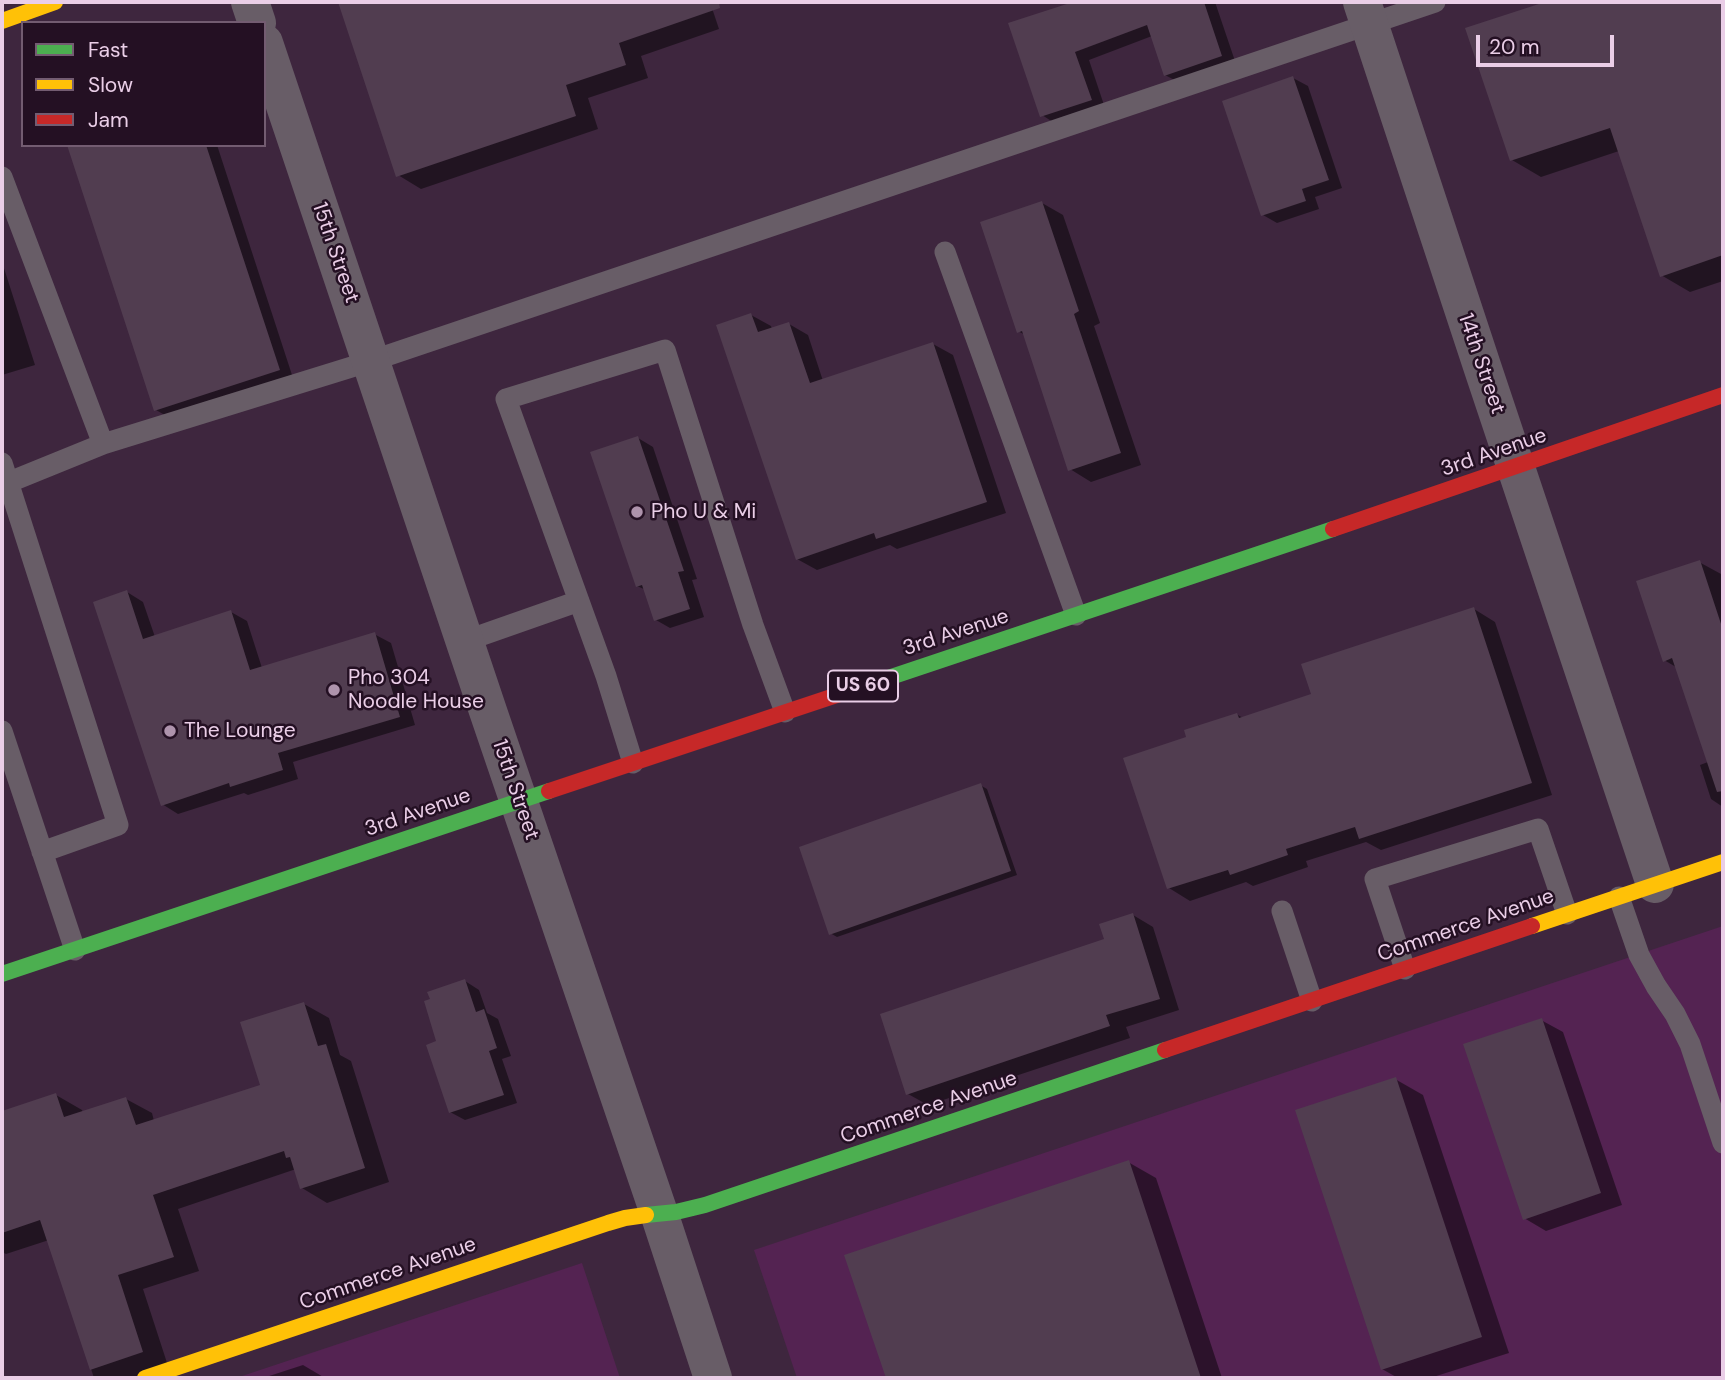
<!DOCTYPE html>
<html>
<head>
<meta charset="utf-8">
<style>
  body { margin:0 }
  #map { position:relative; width:1725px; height:1380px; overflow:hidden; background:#3e263e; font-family:"DM Sans",sans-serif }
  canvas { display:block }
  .frame { position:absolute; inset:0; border:4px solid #eacee7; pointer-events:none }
  .legend { position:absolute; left:21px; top:21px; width:245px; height:126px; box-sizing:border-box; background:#241023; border:2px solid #735c71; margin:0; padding:9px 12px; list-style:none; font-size:21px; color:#eacee7 }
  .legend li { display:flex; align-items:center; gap:14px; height:35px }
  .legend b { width:35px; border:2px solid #735c71 }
  .scale { position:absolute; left:1476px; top:35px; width:138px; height:32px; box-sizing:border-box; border:4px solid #eacee7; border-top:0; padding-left:9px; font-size:21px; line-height:24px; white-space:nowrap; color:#eacee7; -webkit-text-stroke:5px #241023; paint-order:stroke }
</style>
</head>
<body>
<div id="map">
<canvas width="1725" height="1380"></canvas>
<div class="frame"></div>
<ul class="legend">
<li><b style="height:9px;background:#4caf50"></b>Fast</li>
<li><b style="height:9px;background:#ffc107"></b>Slow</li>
<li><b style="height:9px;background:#c62828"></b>Jam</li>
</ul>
<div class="scale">20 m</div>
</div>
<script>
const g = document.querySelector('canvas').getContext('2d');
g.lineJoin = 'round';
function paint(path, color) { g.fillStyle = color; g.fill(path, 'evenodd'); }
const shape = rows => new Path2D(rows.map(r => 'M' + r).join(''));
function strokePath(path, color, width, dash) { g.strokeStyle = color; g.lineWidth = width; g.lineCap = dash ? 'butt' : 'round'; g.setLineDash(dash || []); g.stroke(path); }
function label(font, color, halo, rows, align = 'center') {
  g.font = font + ' "DM Sans",sans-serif'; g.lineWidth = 5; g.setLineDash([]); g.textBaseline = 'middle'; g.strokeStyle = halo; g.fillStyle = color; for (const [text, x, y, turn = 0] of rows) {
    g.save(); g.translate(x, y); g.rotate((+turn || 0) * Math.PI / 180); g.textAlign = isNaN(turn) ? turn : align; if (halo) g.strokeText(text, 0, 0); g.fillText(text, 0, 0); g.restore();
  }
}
paint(shape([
  [1723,926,1723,1378,797,1378,754,1250],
  [582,1263,620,1378,236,1378]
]), '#542352');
paint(shape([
  [339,2,710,2,719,29,641,56,648,78,588,98,598,129,421,189,398,175],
  [1128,2,1215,2,1236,64,1180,83,1165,75,1152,36,1089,60,1105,108,1056,124,1042,115,1075,18],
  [1550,2,1723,2,1723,281,1690,292,1661,275,1619,151,1541,177,1512,160,1468,29],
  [1293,78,1308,86,1342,188,1315,197,1319,209,1277,223,1263,215],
  [69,145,217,145,293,378,170,418,156,410],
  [1042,203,1063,215,1100,323,1094,326,1141,465,1091,482,1070,469,1025,335,1018,331],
  [2,262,35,365,2,375],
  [751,315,771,326,772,329,789,324,808,335,823,381,933,344,953,355,1006,513,897,549,890,545,817,570,797,559],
  [638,438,653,447,697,579,692,580,704,617,670,628,656,620,646,590,637,586],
  [1699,562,1721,574,1723,582,1723,807,1711,799,1700,765,1708,762,1676,667,1664,660],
  [127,592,143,602,155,637,231,612,247,621,262,668,374,634,391,643,415,725,293,762,298,779,248,795,244,793,178,814,162,804],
  [1474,609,1495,622,1552,795,1381,850,1366,842,1306,861,1308,867,1253,886,1246,882,1190,901,1169,888,1189,738,1236,714,1243,718,1313,695],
  [980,785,987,789,1017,875,837,937,830,933],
  [1133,915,1153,927,1179,1010,1126,1027,1130,1038,928,1105,908,1094,1106,940],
  [465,981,479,990,487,1013,498,1019,511,1056,502,1059,517,1103,465,1120,450,1112,439,1042],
  [304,1004,329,1018,340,1055,351,1061,389,1182,327,1203,302,1188,296,1169,178,1209,199,1271,143,1289,169,1369,154,1378,94,1378,49,1240,6,1254,2,1252,2,1124,16,1120,56,1095,82,1110,83,1113,126,1099,152,1113,154,1121,263,1086],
  [1541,1020,1563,1032,1622,1205,1546,1231,1524,1218],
  [1395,1079,1423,1095,1509,1353,1430,1378,1398,1378,1382,1369],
  [1128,1162,1156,1178,1222,1378,888,1378,847,1256],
  [303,1365,325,1378,263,1378]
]), '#0007');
paint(shape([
  [338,2,719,2,720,8,619,43,626,65,566,85,576,116,396,177],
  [1073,2,1204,2,1222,56,1164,76,1147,25,1075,52,1092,100,1040,117,1008,23],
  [1545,2,1723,2,1723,255,1660,277,1610,128,1510,161,1465,28],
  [1293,76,1329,180,1302,189,1306,201,1261,216,1222,101],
  [67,145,206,145,280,370,154,411],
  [1042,201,1079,311,1074,314,1121,453,1068,471,1022,331,1017,333,980,222],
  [751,313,758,332,789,322,810,383,933,342,987,502,876,539,874,533,796,560,716,325],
  [638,436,684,571,678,572,690,609,654,621,642,585,636,587,590,452],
  [1700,560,1723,630,1723,791,1717,792,1672,658,1663,662,1636,581],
  [127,590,143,639,231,610,250,670,375,632,400,717,278,753,283,770,230,787,229,783,161,806,93,602],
  [1474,607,1532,783,1359,839,1355,827,1286,849,1288,855,1230,875,1228,870,1167,889,1123,758,1186,737,1184,730,1237,713,1239,718,1311,694,1301,664],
  [981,783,1011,871,829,935,799,847],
  [1133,913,1160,999,1106,1015,1110,1026,906,1095,880,1014,1104,939,1099,924],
  [465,979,476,1012,484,1009,497,1048,489,1051,504,1095,449,1113,426,1045,436,1041,424,1001,430,999,427,992],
  [304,1002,318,1046,326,1044,365,1168,300,1189,290,1157,286,1158,284,1151,153,1195,174,1257,118,1275,143,1352,90,1370,40,1220,2,1233,2,1111,56,1093,64,1117,126,1097,136,1125,260,1085,240,1022],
  [1542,1018,1601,1193,1523,1220,1463,1044],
  [1396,1077,1482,1337,1381,1370,1295,1110],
  [1129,1160,1201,1378,886,1378,844,1255]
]), '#513d50');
strokePath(shape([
  [2,177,103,444],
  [945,252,1076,615],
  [2,463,118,825,42,852],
  [2,485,103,444,371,361,1435,2],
  [465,641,579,601],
  [2,731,75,950],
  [633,763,606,676,506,399,665,350,753,625,785,712],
  [1619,897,1639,955,1656,986,1675,1014,1690,1044,1723,1143],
  [1282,911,1312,1001],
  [1405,969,1375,879,1538,829,1567,914]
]), '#685d67', 21);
strokePath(shape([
  [250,2,257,23],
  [1362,2,1483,369,1655,884],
  [264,43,489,714,659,1213,713,1378]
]), '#685d67', 38);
strokePath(shape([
  [882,680,1333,529],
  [2,974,549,791],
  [646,1215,676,1212,705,1205,1165,1050]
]), '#4caf50', 16);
strokePath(shape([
  [2,21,55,2],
  [1532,926,1723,862],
  [145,1378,608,1223,625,1218,646,1215]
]), '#ffc107', 16);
strokePath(shape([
  [1333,529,1723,395],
  [549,791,882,680],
  [1165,1050,1532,926]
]), '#c62828', 16);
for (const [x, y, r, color] of [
  [637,512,7,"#ae93ac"],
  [334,690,7,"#ae93ac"],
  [170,731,7,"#ae93ac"]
]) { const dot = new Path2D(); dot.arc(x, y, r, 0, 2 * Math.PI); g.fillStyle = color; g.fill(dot); strokePath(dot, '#241023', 2.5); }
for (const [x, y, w] of [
  [863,686,70]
]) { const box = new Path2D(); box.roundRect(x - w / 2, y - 15.5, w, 31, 5); g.fillStyle = '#241023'; g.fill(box); strokePath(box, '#eacee7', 2); }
label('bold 19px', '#eacee7', null, [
  ["US 60",863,686]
]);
label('21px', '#eacee7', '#241023', [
  ["15th Street",335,253,71],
  ["14th Street",1481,364,71],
  ["3rd Avenue",1494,453,-19],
  ["3rd Avenue",956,633,-18],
  ["15th Street",515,790,71],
  ["3rd Avenue",418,813,-19],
  ["Commerce Avenue",1466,926,-19],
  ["Commerce Avenue",929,1108,-19],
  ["Commerce Avenue",388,1274,-19]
]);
label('21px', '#eacee7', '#241023', [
  ["Pho U & Mi",651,512],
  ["Pho 304",348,678],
  ["Noodle House",348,702],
  ["The Lounge",184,731]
], 'left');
</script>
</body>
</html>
